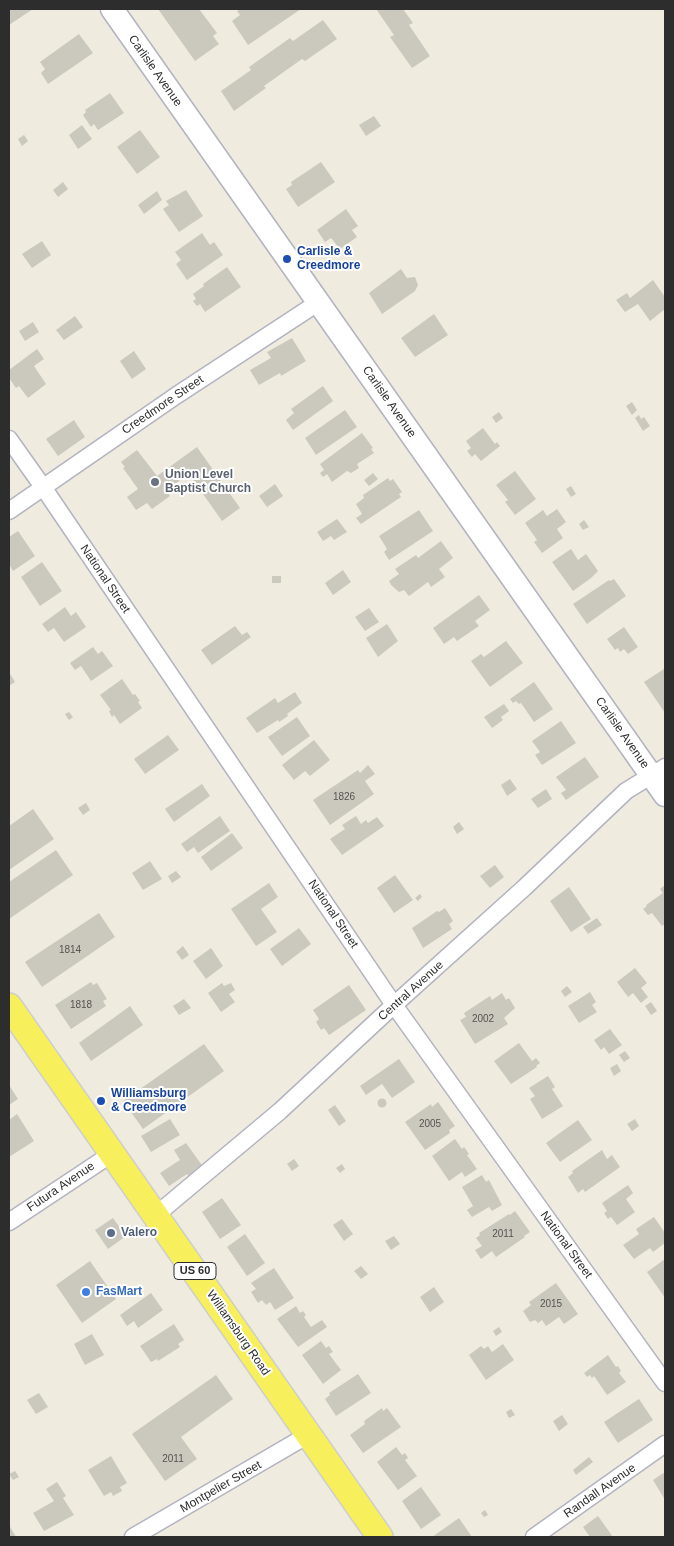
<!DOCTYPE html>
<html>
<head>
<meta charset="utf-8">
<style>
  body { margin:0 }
  #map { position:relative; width:674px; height:1546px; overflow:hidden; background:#efebdf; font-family:Helvetica,sans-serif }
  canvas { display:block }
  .frame { position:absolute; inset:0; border:10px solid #2d2d2d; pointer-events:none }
</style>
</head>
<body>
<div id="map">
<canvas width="674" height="1546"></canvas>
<div class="frame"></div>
</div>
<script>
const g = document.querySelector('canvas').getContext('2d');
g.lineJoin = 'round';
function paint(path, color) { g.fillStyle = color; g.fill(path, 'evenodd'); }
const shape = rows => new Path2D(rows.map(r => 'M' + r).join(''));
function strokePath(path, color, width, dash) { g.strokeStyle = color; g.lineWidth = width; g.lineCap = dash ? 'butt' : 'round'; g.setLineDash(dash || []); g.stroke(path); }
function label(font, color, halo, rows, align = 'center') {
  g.font = font + ' Helvetica,sans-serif'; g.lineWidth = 4; g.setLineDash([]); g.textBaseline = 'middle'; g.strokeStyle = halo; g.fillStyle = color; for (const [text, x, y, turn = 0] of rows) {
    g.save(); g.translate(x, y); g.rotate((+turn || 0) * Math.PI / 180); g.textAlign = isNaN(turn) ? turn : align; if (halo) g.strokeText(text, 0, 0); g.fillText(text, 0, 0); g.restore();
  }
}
paint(shape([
  [9,9,33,9,9,25],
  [158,9,193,9,194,10,199,9,217,33,213,36,219,44,195,61],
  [240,9,301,9,248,45,232,21,240,15,237,11],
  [376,9,403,9,413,23,409,25,430,56,412,68,390,37,394,35],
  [323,20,337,39,305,61,302,59,264,86,266,88,234,111,221,91,251,70,249,67,290,38,293,41],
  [79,34,93,53,48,84,41,73,45,69,40,62],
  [110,93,124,113,98,130,94,124,91,127,83,115,86,112,85,110],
  [374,116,381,126,366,136,359,125],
  [82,125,92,139,78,149,69,135],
  [140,130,160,157,137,174,117,147],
  [24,135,28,141,22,146,18,139],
  [321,162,335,182,298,207,286,189,292,185,291,182],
  [63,182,68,189,58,197,53,190],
  [186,190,203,216,179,232,163,209,169,205,166,201],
  [157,191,162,200,144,214,138,205],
  [346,209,358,226,352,230,357,237,340,249,331,238,325,242,317,230],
  [202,233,210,245,214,242,223,255,187,280,176,264,181,260,175,252],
  [42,241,51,255,32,268,22,254],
  [227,267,241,287,205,312,200,304,197,306,193,301,196,299,193,294,204,286,203,284],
  [401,269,407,278,415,277,418,285,415,291,382,314,369,293],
  [653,280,665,297,665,309,650,321,638,304,625,312,616,300,627,293,630,298],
  [434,314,448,335,415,357,401,338],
  [75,316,83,327,64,340,56,330],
  [33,322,39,332,25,341,19,331],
  [292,338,306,361,281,376,280,373,259,385,250,370,271,358,267,352],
  [37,349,44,359,34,366,46,384,28,398,19,386,16,388,9,378,9,370],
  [134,351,146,369,132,379,120,361],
  [323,386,333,401,293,430,286,420,294,413,291,409],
  [632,402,637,410,632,415,626,406],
  [345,410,357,427,316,455,305,438],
  [499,412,503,418,496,423,492,417],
  [639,415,641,419,644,417,650,426,643,431,635,418],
  [74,420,85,437,58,456,46,439],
  [483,428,495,444,497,442,500,446,481,461,475,454,472,457,467,451,471,448,466,441],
  [362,433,373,448,371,449,374,453,357,464,359,468,351,473,347,471,332,482,327,474,323,477,320,473,324,470,320,464],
  [197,447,240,508,222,521,189,474,166,490,170,496,152,509,147,503,136,510,127,497,138,489,123,468,125,467,121,462,137,450,157,476],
  [515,471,536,499,515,515,505,502,508,500,496,485],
  [373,473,378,479,369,486,364,480],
  [388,478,390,481,393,479,402,492,399,494,401,497,361,524,356,518,362,514,356,504,364,498,363,495],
  [275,484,283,496,267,507,259,496],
  [571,486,576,494,571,497,566,489],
  [557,509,566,522,557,529,563,538,542,553,534,542,537,540,525,523,543,510,547,516],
  [419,510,433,531,389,560,384,552,387,549,379,536],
  [337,519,347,532,334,540,331,536,323,541,317,532],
  [584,520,589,527,583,530,579,524],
  [18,531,35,556,13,571,9,564,9,537],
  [441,541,453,558,439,569,445,577,431,587,428,582,409,596,404,590,399,592,391,585,389,581,399,574,395,569,416,555,418,558],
  [571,549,578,560,586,554,598,571,591,578,573,591,552,562],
  [42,562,62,591,40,606,21,577],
  [343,570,351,582,333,595,325,583],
  [272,576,281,576,281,583,272,583],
  [614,579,626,596,587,624,573,604,609,580,610,581],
  [479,595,490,610,475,621,479,626,457,641,454,637,444,644,433,628],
  [65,607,71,616,76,612,86,627,64,642,54,628,48,632,42,624],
  [369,608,379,622,365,631,355,617],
  [387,624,398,641,378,657,366,638],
  [235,626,242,635,247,632,251,637,212,665,201,650],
  [624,627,638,647,628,654,624,649,620,652,618,648,615,650,607,639],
  [506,641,523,663,490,687,471,661,481,654,484,657],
  [93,647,98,654,102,651,113,666,91,681,81,666,75,670,70,663],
  [664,669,665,670,665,713,644,682],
  [9,672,15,682,9,686],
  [122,679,133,695,135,694,140,701,138,702,142,708,120,724,114,715,112,717,109,711,111,710,100,695],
  [534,682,553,709,534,722,521,703,519,704,516,701,513,703,510,699],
  [295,692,302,703,287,714,288,716,279,722,278,720,257,733,246,718,275,698,278,703],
  [504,704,509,711,501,717,503,720,492,728,484,717],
  [69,712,73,717,69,720,65,714],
  [297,717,310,736,282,756,268,737],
  [561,721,576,743,542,765,535,755,540,752,532,741],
  [168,735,179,750,145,774,134,759],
  [314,740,330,760,310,776,305,771,294,780,282,765],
  [585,757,599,777,566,800,561,793,566,790,556,777],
  [368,765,375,774,365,781,374,794,330,825,313,800,358,770,360,773],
  [510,779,517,789,507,796,501,785],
  [202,784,210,796,174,822,165,809],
  [546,789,552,799,538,808,531,799],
  [86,803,90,810,83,815,78,808],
  [33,809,54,839,9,870,9,826],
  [220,816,230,831,198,853,194,847,187,852,181,844],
  [356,816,361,824,366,820,368,823,377,817,384,826,342,855,330,839,345,829,342,825],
  [459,822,464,829,457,834,453,827],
  [232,833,243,848,211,871,201,857],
  [56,850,73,875,9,919,9,882],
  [150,861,162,879,143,890,132,873],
  [495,865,504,877,490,888,480,876],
  [176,871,181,877,172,883,168,876],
  [395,875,413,900,394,913,377,888],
  [269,883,278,897,261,909,277,932,256,946,231,909],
  [665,885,665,924,662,926,652,913,648,915,643,909,647,906,646,905,663,893,660,889],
  [569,887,591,919,571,932,550,901],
  [420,894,422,897,418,901,415,898],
  [445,908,453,921,449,924,452,929,423,948,412,928,437,911,439,912],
  [99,913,115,937,42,987,25,962],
  [597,918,602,925,588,934,583,927],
  [299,928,311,944,282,966,270,949],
  [183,946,189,955,182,960,176,952],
  [211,948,223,966,206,979,193,961],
  [635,968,647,983,641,988,648,997,641,1003,633,993,628,997,617,982],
  [91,982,93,985,97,983,107,999,103,1001,106,1006,71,1029,55,1005],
  [222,983,224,986,231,983,235,990,229,994,235,1002,221,1012,208,993],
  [349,985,366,1010,329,1035,324,1028,321,1030,316,1022,319,1019,313,1010],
  [567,986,572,992,565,997,561,991],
  [590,992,596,1002,592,1005,597,1012,579,1023,568,1006],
  [502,993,506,1000,509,998,515,1008,504,1018,508,1024,475,1044,460,1020,466,1017,464,1013,490,996,492,1000],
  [184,999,191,1008,179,1015,173,1006],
  [651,1002,657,1011,651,1015,645,1006],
  [130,1006,143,1025,91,1061,79,1043],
  [610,1029,622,1045,609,1054,604,1047,601,1050,594,1040],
  [519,1043,532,1061,536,1058,540,1063,536,1066,537,1067,511,1084,494,1061],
  [204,1044,224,1071,143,1129,123,1101],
  [625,1051,630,1058,624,1062,619,1055],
  [399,1059,415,1082,392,1098,382,1084,366,1095,360,1086],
  [617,1064,621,1071,614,1076,610,1068],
  [548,1076,555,1087,552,1089,563,1106,542,1119,530,1099,535,1096,529,1088],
  [9,1085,18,1099,9,1105],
  '377.5 1103a4.5 4.5 0 1 1 9 0a4.5 4.5 0 1 1-9 0Z',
  [438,1102,455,1126,449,1130,450,1133,425,1150,405,1122,431,1104,432,1107],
  [335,1105,346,1121,339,1126,328,1110],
  [17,1114,34,1141,9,1157,9,1120],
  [170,1119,180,1135,151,1152,141,1136],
  [635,1119,639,1126,632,1131,627,1124],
  [578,1120,592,1140,560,1162,546,1143],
  [455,1139,462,1149,464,1147,469,1154,467,1155,477,1169,465,1177,462,1172,449,1181,432,1156],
  [186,1143,204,1168,190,1178,187,1174,169,1186,160,1173,180,1160,174,1150],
  [602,1150,607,1159,612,1155,620,1167,585,1192,583,1189,578,1193,568,1177,573,1173,572,1171],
  [294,1159,299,1166,292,1171,287,1164],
  [342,1164,345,1169,340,1173,336,1168],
  [482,1175,486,1182,489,1180,502,1205,492,1211,489,1207,472,1217,467,1210,473,1206,462,1187],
  [628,1185,633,1193,626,1199,635,1212,617,1225,611,1217,608,1219,604,1213,607,1211,602,1203],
  [222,1198,241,1225,220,1239,202,1212],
  [515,1211,530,1232,524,1236,525,1237,496,1257,492,1251,481,1259,475,1250,482,1246,476,1238,480,1235,479,1233,509,1214,510,1215],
  [654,1217,665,1233,665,1243,653,1252,650,1248,634,1259,623,1245,639,1234,636,1229],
  [113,1218,126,1236,108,1249,95,1230],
  [342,1219,353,1234,344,1241,333,1225],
  [245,1234,265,1263,247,1276,227,1247],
  [394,1236,400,1244,391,1250,385,1241],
  [665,1259,665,1298,647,1272],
  [90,1261,116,1299,82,1323,56,1285],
  [361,1266,368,1274,361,1279,354,1271],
  [274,1268,294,1298,275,1310,270,1302,266,1305,262,1300,258,1303,251,1292,256,1289,251,1283],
  [556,1283,578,1314,564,1324,559,1317,546,1326,542,1320,538,1323,535,1320,530,1322,523,1311,531,1305,529,1302],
  [434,1287,444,1302,430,1312,420,1297],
  [151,1293,163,1310,138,1328,134,1321,127,1326,120,1315],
  [296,1306,300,1313,303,1311,306,1315,304,1317,311,1327,322,1320,327,1327,298,1347,277,1319],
  [174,1324,184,1340,178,1344,180,1347,158,1361,157,1359,151,1362,140,1346],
  [499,1327,502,1332,496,1336,493,1331],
  [92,1334,104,1355,85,1365,74,1344],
  [321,1341,326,1348,329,1346,333,1352,329,1354,341,1370,323,1384,302,1355],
  [503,1344,514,1360,486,1380,469,1355,481,1346,484,1349,488,1346,492,1352],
  [608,1355,616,1367,618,1366,621,1371,619,1373,626,1382,607,1395,594,1376,592,1378,590,1375,587,1377,584,1373],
  [358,1374,371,1393,336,1416,325,1399,330,1395,329,1393],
  [216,1375,233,1399,181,1437,197,1459,165,1481,132,1434],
  [39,1393,48,1407,36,1414,27,1400],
  [639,1399,653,1420,618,1443,604,1422],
  [382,1408,383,1411,387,1408,401,1427,363,1453,350,1435,365,1424,364,1421],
  [511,1409,515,1415,509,1418,506,1412],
  [562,1415,568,1424,559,1431,553,1421],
  [396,1447,402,1455,405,1453,408,1458,405,1460,417,1476,398,1490,377,1462],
  [111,1456,127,1483,120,1487,122,1491,113,1496,111,1492,104,1496,88,1470],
  [589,1457,593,1462,576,1475,573,1470],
  [15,1471,19,1477,13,1480,9,1474],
  [665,1472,665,1500,653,1480],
  [57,1482,66,1496,63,1498,74,1515,44,1531,33,1513,54,1501,46,1489],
  [421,1487,441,1515,421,1529,402,1501],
  [485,1510,488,1515,484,1517,481,1513],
  [598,1516,613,1537,590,1537,583,1527],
  [459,1518,472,1537,432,1537],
  [9,1525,16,1537,9,1537]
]), '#cbc9bd');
const street = shape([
  [9,439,43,487,394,1005,665,1383],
  [9,511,177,395,319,302],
  [156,1215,280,1111,394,1005,524,888,626,791,665,767],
  [9,1222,113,1153],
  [133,1537,308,1435],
  [534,1537,665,1444]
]);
const secondary = shape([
  [112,9,665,795]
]);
const primary = shape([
  [9,1006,380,1537]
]);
strokePath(street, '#b3b3c1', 19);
strokePath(secondary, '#b3b3c1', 25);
strokePath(primary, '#cdcdcd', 28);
strokePath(street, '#fff', 16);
strokePath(secondary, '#fff', 22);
strokePath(primary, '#f7ef5c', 25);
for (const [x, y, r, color] of [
  [287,259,5,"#1a4fb4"],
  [155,482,5,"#6b7280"],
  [101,1101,5,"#1a4fb4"],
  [111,1233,5,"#5c6f8a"],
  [86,1292,5,"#3f7fe0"]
]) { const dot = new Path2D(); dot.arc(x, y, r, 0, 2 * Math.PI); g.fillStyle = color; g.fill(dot); strokePath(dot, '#fff', 2); }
label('10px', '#545451', null, [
  ["1826",344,797],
  ["1814",70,950],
  ["1818",81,1005],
  ["2002",483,1019],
  ["2005",430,1124],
  ["2011",503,1234],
  ["2015",551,1304],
  ["2011",173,1459]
]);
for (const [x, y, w] of [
  [195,1271,42]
]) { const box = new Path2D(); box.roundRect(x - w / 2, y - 8.5, w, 17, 4); g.fillStyle = '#fff'; g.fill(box); strokePath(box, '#2d2d2d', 1); }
label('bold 11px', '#2d2d2d', null, [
  ["US 60",195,1271]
]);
label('12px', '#2d2d2d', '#fff', [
  ["Carlisle Avenue",155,71,55],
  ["Carlisle Avenue",389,402,55],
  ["Creedmore Street",163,405,-34],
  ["National Street",105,579,56],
  ["Carlisle Avenue",622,733,55],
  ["National Street",333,914,56],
  ["Central Avenue",411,991,-42],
  ["Futura Avenue",61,1187,-34],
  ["National Street",566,1245,54],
  ["Williamsburg Road",238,1333,55],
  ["Montpelier Street",221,1487,-30],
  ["Randall Avenue",600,1491,-35]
]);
label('bold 12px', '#164399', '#fff', [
  ["Carlisle &",297,252],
  ["Creedmore",297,266],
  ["Williamsburg",111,1094],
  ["& Creedmore",111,1108]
], 'left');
label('bold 12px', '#5b616d', '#fff', [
  ["Union Level",165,475],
  ["Baptist Church",165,489]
], 'left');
label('bold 12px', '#4e5e75', '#fff', [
  ["Valero",121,1233]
], 'left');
label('bold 12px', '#366cbe', '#fff', [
  ["FasMart",96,1292]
], 'left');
</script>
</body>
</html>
